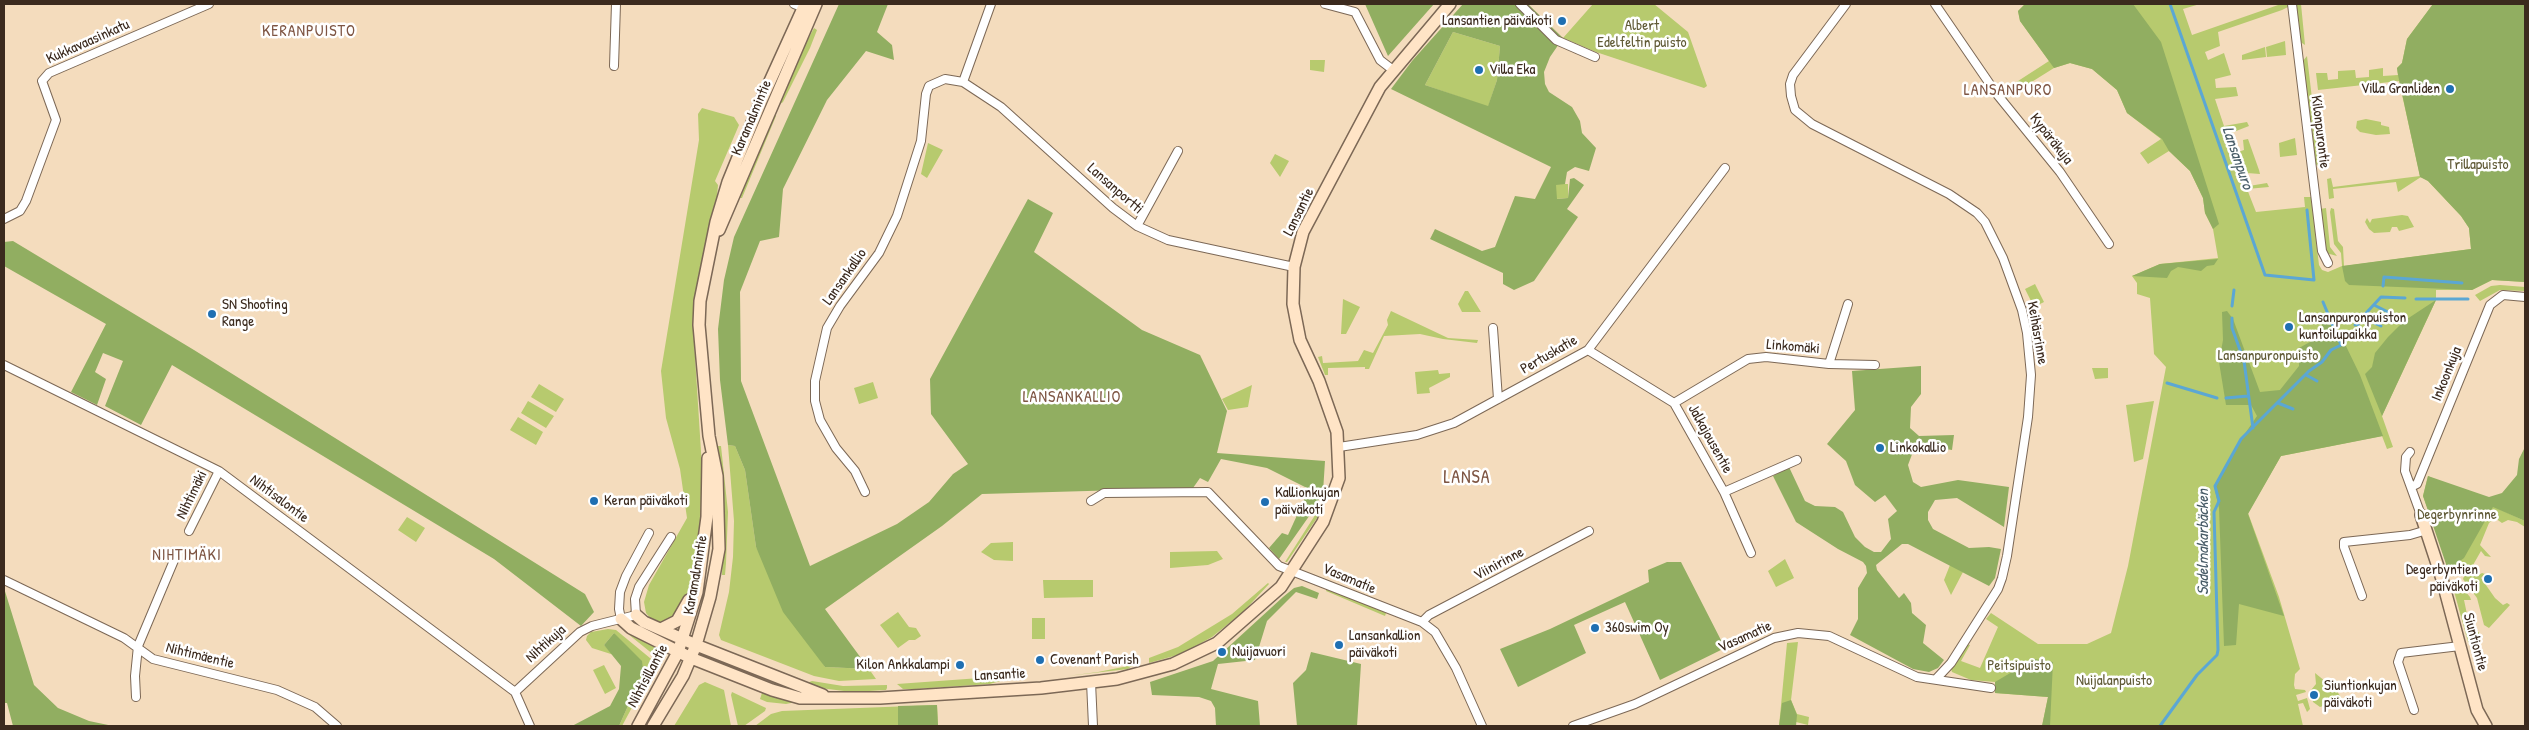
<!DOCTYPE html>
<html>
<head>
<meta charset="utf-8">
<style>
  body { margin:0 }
  #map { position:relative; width:2529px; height:730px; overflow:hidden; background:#f4dcbd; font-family:"Patrick Hand",sans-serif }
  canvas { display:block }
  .frame { position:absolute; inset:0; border:5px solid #3b2a1e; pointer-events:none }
</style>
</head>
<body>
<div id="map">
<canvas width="2529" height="730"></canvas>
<div class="frame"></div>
</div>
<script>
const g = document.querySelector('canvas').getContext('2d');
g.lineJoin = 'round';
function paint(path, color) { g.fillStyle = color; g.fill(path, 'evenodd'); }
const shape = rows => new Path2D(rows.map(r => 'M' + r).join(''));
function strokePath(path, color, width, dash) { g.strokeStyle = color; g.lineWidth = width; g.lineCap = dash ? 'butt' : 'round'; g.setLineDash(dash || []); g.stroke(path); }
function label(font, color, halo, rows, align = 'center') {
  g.font = font + ' "Patrick Hand",sans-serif'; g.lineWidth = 5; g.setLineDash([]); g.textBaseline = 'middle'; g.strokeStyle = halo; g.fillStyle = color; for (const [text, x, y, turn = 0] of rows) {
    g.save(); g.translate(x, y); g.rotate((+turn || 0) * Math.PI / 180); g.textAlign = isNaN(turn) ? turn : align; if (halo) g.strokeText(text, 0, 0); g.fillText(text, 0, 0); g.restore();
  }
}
paint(shape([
  [1593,4,1654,4,1688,32,1707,86,1704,88,1596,52,1563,38],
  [2025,4,2200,4,2183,9,2192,35,2281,4,2288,4,2288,7,2282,10,2218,32,2220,46,2205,52,2208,60,2224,53,2231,75,2215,79,2216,88,2236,87,2238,96,2215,99,2224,126,2247,122,2249,126,2231,133,2238,152,2244,150,2243,140,2248,139,2259,170,2260,174,2247,173,2249,186,2267,183,2269,187,2247,189,2256,212,2305,207,2304,197,2311,197,2319,265,2322,270,2328,272,2342,266,2341,253,2334,244,2330,212,2331,208,2334,209,2338,241,2343,247,2344,266,2471,249,2469,228,2461,216,2428,181,2421,177,2398,192,2396,182,2333,189,2334,198,2329,199,2327,179,2331,178,2333,187,2420,176,2399,81,2318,90,2316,73,2327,73,2328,80,2338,79,2338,71,2355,70,2356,78,2369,77,2369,70,2383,68,2383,76,2398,75,2397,68,2402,63,2407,39,2433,4,2525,4,2525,282,2492,280,2472,290,2436,290,2436,300,2382,416,2393,447,2387,449,2382,436,2281,456,2248,513,2279,597,2300,669,2295,674,2294,685,2295,689,2305,690,2306,692,2296,695,2298,701,2307,698,2310,709,2307,712,2303,703,2298,704,2303,726,2042,726,2048,697,1995,693,1995,682,1971,680,1952,672,1951,669,1967,644,1970,645,1961,661,1980,668,1998,627,1986,619,1991,613,2038,644,2087,644,2111,633,2128,566,2166,367,2154,354,2150,298,2137,294,2137,283,2132,276,2160,264,2218,258,2213,229,2205,213,2203,198,2190,171,2169,151,2148,164,2140,153,2161,139,2127,113,2117,90,2092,69,2070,63,2054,68,2006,98,2001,92,2049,61,2020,21,2018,11],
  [2295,4,2301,4,2305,45,2299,41],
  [814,28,817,30,810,48,783,102,779,105,788,77],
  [1453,32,1500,46,1497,80,1488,107,1425,85],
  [2285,41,2286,55,2267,57,2266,47],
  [2265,47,2266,57,2242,60,2242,55],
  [2307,56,2320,167,2315,164,2302,62],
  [1310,60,1325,60,1324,72,1310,70],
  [702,108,734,117,739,125,715,181,718,185,716,208,699,273,693,325,704,499,691,584,678,615,669,621,661,622,652,620,646,613,644,602,649,585,687,518,680,469,666,418,661,371,699,140,698,114],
  [774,111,776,116,742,198,740,198],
  [2366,119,2381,122,2381,125,2389,127,2390,134,2376,135,2360,132,2356,128,2357,121],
  [2295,138,2297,155,2280,157,2279,143],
  [928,143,943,150,927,178,921,174],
  [1275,154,1289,161,1280,177,1270,163],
  [1556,184,1568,184,1568,198,1556,199],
  [2326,208,2330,247,2337,256,2326,253,2325,249,2320,209],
  [2402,215,2408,216,2414,227,2399,231,2397,227,2392,227,2390,232,2374,233,2369,229,2365,222,2367,218,2370,223,2372,219],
  [2035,284,2044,302,2034,307,2025,289],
  [2500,285,2525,287,2525,291,2500,290,2480,301,2475,295,2491,286],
  [1465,291,1468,291,1481,312,1462,312,1458,304],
  [1343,299,1360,307,1346,334,1341,334],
  [1391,311,1448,338,1478,340,1477,343,1443,339,1420,334,1384,336,1369,369,1365,369,1365,367,1328,368,1328,375,1325,375,1318,357,1322,356,1323,363,1358,361,1364,350,1373,353,1388,325,1387,320],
  [2092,368,2108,368,2108,378,2095,379],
  [1438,370,1439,374,1450,373,1450,377,1429,388,1430,393,1417,394,1415,372],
  [873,382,878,398,859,404,854,388],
  [539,384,564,399,556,412,531,397],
  [1252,385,1248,407,1228,410,1222,399],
  [528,401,554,416,546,428,521,413],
  [2154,401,2143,459,2134,462,2126,405],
  [518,417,543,432,536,445,510,430],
  [728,445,735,446,745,470,756,547,825,667,869,669,876,679,839,681,814,676,721,640,719,635,729,592,733,557,734,521],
  [718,446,721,446,728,512,726,563,725,575,722,575,724,511],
  [2428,476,2525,521,2525,527,2517,522,2508,520,2502,523,2495,518,2489,523,2480,545,2491,557,2485,556,2481,551,2473,565,2457,575,2452,575,2423,496],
  [1328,495,1321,512,1287,562,1285,562],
  [407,517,425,528,416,542,398,530],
  [1013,542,1013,561,994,560,981,552,991,543],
  [1217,551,1223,559,1208,565,1170,568,1170,552],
  [1785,559,1794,578,1776,587,1768,571],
  [1950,565,1963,572,1951,595,1944,580],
  [2472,570,2477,576,2482,573,2485,574,2481,578,2495,598,2503,605,2507,603,2510,605,2489,628,2484,625,2477,598,2463,579,2465,574],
  [1043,580,1093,580,1093,597,1044,598],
  [2457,581,2470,597,2471,600,2464,600,2471,633,2479,632,2479,635,2472,643,2468,642,2452,584],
  [1268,583,1269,584,1243,612,1212,637,1181,654,1149,663,1149,658,1178,647,1232,614],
  [1327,588,1386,613,1385,616,1326,591],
  [898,612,909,627,916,628,921,636,915,640,909,640,898,648,880,625],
  [1032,618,1045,618,1045,639,1032,639],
  [608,629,616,630,656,663,622,726,619,726,636,688,614,633,604,645,614,655,592,648,586,640,587,636,591,632],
  [628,634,659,648,662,653,659,659],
  [1798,642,1791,700,1797,714,1809,717,1808,725,1796,722,1796,726,1779,726,1787,643],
  [604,665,616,688,605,694,593,670],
  [1133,665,1128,669,1067,676,1098,672],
  [2315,673,2336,690,2343,700,2320,707,2313,702,2311,690,2316,684],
  [1008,676,1010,678,990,684,915,689,903,689,897,684],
  [812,681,843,686,887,685,887,688,886,690,852,692,820,688,807,683],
  [705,682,724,690,731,726,674,726,699,685],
  [732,692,766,708,765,711,744,726,738,726,731,695],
  [762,693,783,695,796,702,786,704,767,702,760,699],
  [937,705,938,726,755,726,771,714,782,711]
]), '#b7ca6e');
paint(shape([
  [839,4,888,4,877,32,892,45,894,60,866,51,827,100,783,189,779,237,760,241,740,292,741,381,810,566,897,524,929,502,953,474,968,464,931,414,930,379,1028,199,1053,213,1034,252,1142,330,1200,355,1227,411,1217,453,1325,461,1323,492,1312,512,1279,559,1269,548,1282,533,1288,535,1309,489,1267,468,1221,459,1208,482,1200,478,1193,488,982,494,942,526,825,609,869,669,825,667,783,612,756,547,745,470,735,446,728,445,720,380,718,329,724,280,734,237],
  [1365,4,1434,4,1388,56],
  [1463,4,1528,4,1563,38,1550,57,1544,72,1545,84,1549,92,1572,107,1580,121,1582,133,1596,148,1589,171,1575,167,1567,172,1565,184,1556,185,1557,199,1568,198,1570,179,1574,178,1584,185,1567,209,1578,217,1534,281,1514,290,1503,284,1503,273,1430,239,1435,229,1482,251,1495,247,1515,196,1535,199,1551,167,1391,89,1412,61],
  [1453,32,1500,46,1497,80,1488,106,1425,85],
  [2025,4,2133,4,2161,42,2219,224,2213,229,2205,213,2203,198,2190,171,2169,151,2162,139,2127,113,2117,90,2092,69,2070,63,2054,68,2020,21,2018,11],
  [2433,4,2525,5,2525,282,2492,280,2472,290,2349,285,2345,281,2342,266,2471,249,2469,228,2461,216,2428,181,2420,177,2398,75,2397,68,2402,63,2407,39],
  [13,241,194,350,585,594,594,612,581,626,494,559,172,365,141,425,105,406,123,361,103,353,95,372,106,379,97,405,71,392,106,324,4,266,4,242],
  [2218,259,2214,265,2207,266,2201,271,2178,267,2171,271,2167,278,2132,276,2160,264],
  [2436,300,2382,416,2365,374,2372,367,2375,353,2388,337,2404,321],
  [2227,311,2233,319,2260,392,2280,390,2299,366,2299,348,2319,337,2322,331,2322,324,2329,314,2341,345,2344,342,2360,375,2383,436,2281,456,2248,514,2284,616,2239,604,2236,645,2224,646,2219,508,2214,486,2234,450,2257,416,2251,405,2226,405,2219,362,2223,340,2222,312],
  [1921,366,1921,394,1911,407,1910,428,1919,436,1954,435,1952,450,1927,446,1914,449,1908,465,1913,482,1921,487,1958,480,2009,487,2004,527,1957,498,1935,500,1928,512,1928,520,1933,529,1969,548,1989,547,2001,549,1995,578,1989,586,1908,544,1902,544,1876,565,1877,570,1899,598,1904,593,1911,603,1912,613,1926,625,1923,643,1944,660,1938,668,1929,672,1913,669,1850,635,1858,619,1858,588,1867,573,1866,566,1863,562,1838,549,1796,522,1773,476,1789,467,1805,501,1815,506,1835,507,1843,512,1855,537,1865,547,1874,552,1881,552,1891,539,1888,519,1897,511,1885,495,1875,502,1855,485,1846,461,1827,444,1855,410,1852,371],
  [2525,447,2525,521,2493,507,2464,558,2448,570,2423,496,2428,476,2489,497,2502,493,2517,475,2519,459],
  [1667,562,1681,562,1725,648,1660,680,1625,602,1574,625,1586,653,1518,687,1500,649,1550,629,1649,582,1648,570],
  [1302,586,1319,593,1317,599,1296,592,1267,621,1255,660,1218,664,1211,689,1258,701,1260,726,1216,726,1215,708,1211,701,1199,697,1152,695,1150,682,1213,661,1283,597,1294,588],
  [4,588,34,685,58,708,89,721,113,726,13,726,7,703,4,703],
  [614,633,642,661,643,670,636,688,619,726,572,726,610,706,619,689,621,666,604,645],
  [1311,652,1361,664,1357,726,1297,726,1293,683,1306,670],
  [2034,659,2053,662,2050,726,2042,726,2048,697,1995,693,1995,682],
  [1791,700,1797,715,1796,726,1779,726,1782,703],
  [937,705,938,726,898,726,898,706]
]), '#91ae61');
strokePath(shape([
  [2170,4,2265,275,2314,280,2307,210],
  [2383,286,2384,277,2462,283],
  [2416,299,2468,299],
  [2374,305,2392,314],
  [2232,306,2234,290],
  [2365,315,2372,322,2381,326],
  [2232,318,2232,328,2244,361,2253,428],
  [2357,323,2363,334,2368,338],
  [2355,325,2381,297,2405,298],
  [2306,375,2317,381],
  [2167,383,2217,398],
  [2226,398,2248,396],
  [2278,403,2293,409],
  [2160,726,2197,675,2217,655,2218,650,2214,512,2219,501,2215,486,2241,439,2309,371,2322,362,2331,350,2341,345,2323,302]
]), '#5ba7d4', 3);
const street = shape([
  [794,4,807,9],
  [1325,4,1355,12,1380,60,1393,70],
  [1520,4,1556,40,1595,57],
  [1846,4,1793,75,1790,84,1791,96,1795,110,1812,124,1949,194,1977,213,1985,222,2003,258,2022,310,2027,333,2031,375,2028,417,2007,556,2002,578,1998,589,1951,663,1937,678],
  [1935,4,1996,93,2060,172,2109,244],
  [2292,4,2322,251,2328,263],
  [614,66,616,4],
  [963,82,991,4],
  [4,219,20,211,26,201,56,120,42,81,49,73,209,4],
  [1137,226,1178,151],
  [1493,328,1498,399],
  [1588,350,1674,403,1724,492,1751,553],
  [1829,364,1875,365],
  [4,365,219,471,515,692],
  [1674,403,1748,359,1766,357,1829,364,1848,304],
  [1339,447,1417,435,1454,423,1588,350,1725,168],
  [2410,452,2406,457,2405,471,2421,515],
  [2411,487,2417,484,2490,305,2503,295,2525,297],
  [865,492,855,471,836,448,820,420,815,401,815,381,827,328,840,306,879,253,897,216,921,141,926,94,929,86,945,79,963,82,1001,107,1113,208,1137,226,1168,240,1294,267],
  [1724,492,1797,460],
  [1091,501,1104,493,1208,492,1279,566,1422,622,1435,632,1456,668,1482,726],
  [189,531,219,471],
  [4,580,124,638,153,659,277,690,315,707,337,726],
  [2362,596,2344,547,2344,542,2410,535,2427,530],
  [621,619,619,609,620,592,626,576,649,533],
  [1422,622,1429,615,1589,531],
  [1091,682,1093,726],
  [136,697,135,676,138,646,175,558],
  [2414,710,2398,662,2401,653,2460,646],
  [530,726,515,692,580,632,592,626,636,615,635,599,639,587,671,537],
  [1573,726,1635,704,1774,638,1798,633,1829,636,1917,677,1991,688]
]);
const secondary = shape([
  [719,230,816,4],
  [2421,515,2442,579,2477,710,2486,726],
  [636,615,644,622,696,645,823,695],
  [621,619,631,628,691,658,772,690,800,698,880,698,1041,688,1117,679,1173,664,1217,643,1281,587,1323,522,1339,478,1337,432,1319,381,1300,340,1293,304,1294,267,1303,232,1380,87,1450,4],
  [661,629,677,621,689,600],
  [638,726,678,652,697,592,707,517,708,458],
  [653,726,683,676,696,645,710,597,719,549,717,476,709,436,699,325,700,301,716,222,728,182,761,101,805,4]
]);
strokePath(street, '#7c6856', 10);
strokePath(secondary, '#7c6856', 14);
strokePath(street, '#fff', 8);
strokePath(secondary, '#ffe4c6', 11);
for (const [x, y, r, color] of [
  [1562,21,5,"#1f6fb2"],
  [1479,70,5,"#1f6fb2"],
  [2450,89,5,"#1f6fb2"],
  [212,314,5,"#1f6fb2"],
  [2289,327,5,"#1f6fb2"],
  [1880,448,5,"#1f6fb2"],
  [594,501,5,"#1f6fb2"],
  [1265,502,5,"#1f6fb2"],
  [2488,579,5,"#1f6fb2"],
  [1595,628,5,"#1f6fb2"],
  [1339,645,5,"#1f6fb2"],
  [1222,652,5,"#1f6fb2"],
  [1040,660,5,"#1f6fb2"],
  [960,665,5,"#1f6fb2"],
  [2314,695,5,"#1f6fb2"]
]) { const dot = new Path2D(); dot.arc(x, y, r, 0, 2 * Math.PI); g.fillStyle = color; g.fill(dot); strokePath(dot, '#fff', 2); }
label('15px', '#3b2a1e', '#fff', [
  ["Lansantien päiväkoti",1552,21,"right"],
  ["Villa Eka",1489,70],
  ["Villa Granliden",2440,89,"right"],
  ["SN Shooting",222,305],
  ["Range",222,322],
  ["Lansanpuronpuiston",2299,318],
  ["kuntoilupaikka",2299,335],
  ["Linkokallio",1890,448],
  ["Kallionkujan",1275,493],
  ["päiväkoti",1275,510],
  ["Keran päiväkoti",604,501],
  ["Degerbyntien",2478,570,"right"],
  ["päiväkoti",2478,587,"right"],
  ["360swim Oy",1605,628],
  ["Lansankallion",1349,636],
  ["päiväkoti",1349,653],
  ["Nuijavuori",1232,652],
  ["Covenant Parish",1050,660],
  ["Kilon Ankkalampi",950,665,"right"],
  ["Siuntionkujan",2324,686],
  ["päiväkoti",2324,703]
], 'left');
label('15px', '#605a36', '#fff', [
  ["Albert",1642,26],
  ["Edelfeltin puisto",1642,43],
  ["Trillapuisto",2478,165],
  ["Lansanpuronpuisto",2268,356],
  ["Degerbynrinne",2457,515],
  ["Peitsipuisto",2019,666],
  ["Nuijalanpuisto",2114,681]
]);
label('15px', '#3b2a1e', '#fff', [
  ["Kukkavaasinkatu",88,42,-24],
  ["Karamalmintie",752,118,-67],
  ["Kilonpurontie",2320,132,83],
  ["Kypäräkuja",2051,139,52],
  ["Lansanportti",1115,189,41],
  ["Lansantie",1299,212,-64],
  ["Lansankallio",845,277,-55],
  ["Keihäsrinne",2037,333,80],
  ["Linkomäki",1793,347,5],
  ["Pertuskatie",1549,355,-30],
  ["Inkoonkuja",2447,374,-68],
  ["Jalkajousentie",1710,439,61],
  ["Nihtimäki",192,495,-64],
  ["Nihtisalontie",279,499,37],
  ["Viinirinne",1499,564,-28],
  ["Karamalmintie",696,575,-80],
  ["Vasamatie",1349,579,23],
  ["Vasamatie",1745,637,-24],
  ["Siuntiontie",2475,642,75],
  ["Nihtikuja",546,644,-42],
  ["Nihtimäentie",200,656,14],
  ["Lansantie",1000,675,-3],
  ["Nihtisillantie",648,676,-62]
]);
g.letterSpacing = '1px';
label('16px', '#7e5543', '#fff', [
  ["KERANPUISTO",309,32],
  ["LANSANPURO",2008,91],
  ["LANSANKALLIO",1072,398],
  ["NIHTIMÄKI",187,556]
]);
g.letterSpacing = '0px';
label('italic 16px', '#485c67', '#fff', [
  ["Lansanpuro",2237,158,71],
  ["Sadelmakarbäcken",2204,542,-90]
]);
g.letterSpacing = '1px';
label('18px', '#7e5543', '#fff', [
  ["LANSA",1467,478]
]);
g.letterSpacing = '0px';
</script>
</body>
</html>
